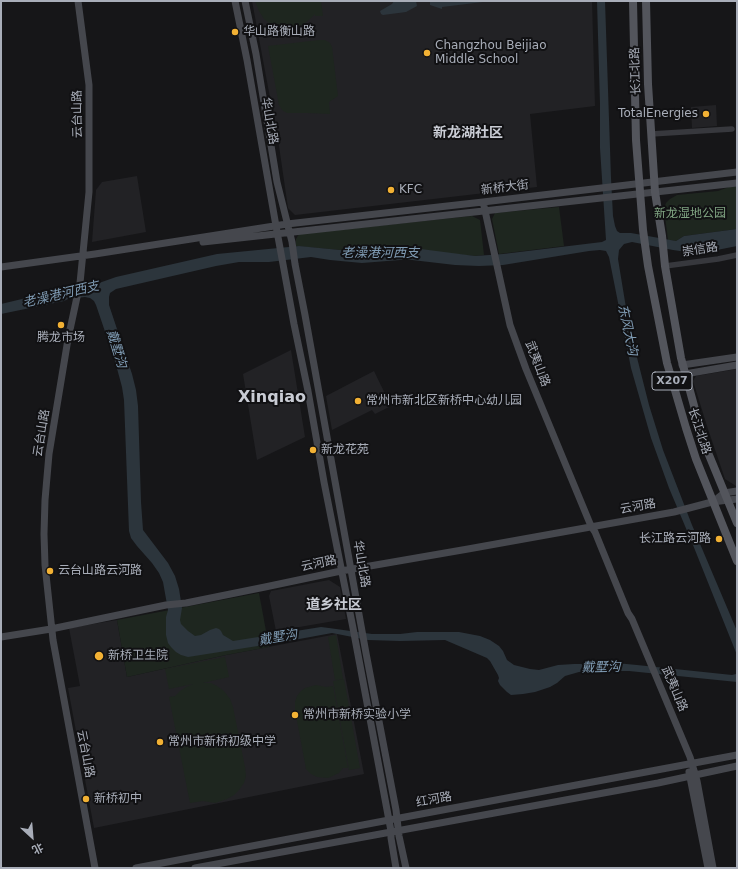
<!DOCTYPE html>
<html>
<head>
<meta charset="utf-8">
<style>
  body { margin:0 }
  #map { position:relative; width:738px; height:869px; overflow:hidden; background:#161618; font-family:"DejaVu Sans","Noto Sans SC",sans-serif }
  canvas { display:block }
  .frame { position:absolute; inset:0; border:2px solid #a8adb8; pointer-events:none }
  .north { position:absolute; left:12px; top:817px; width:40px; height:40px; -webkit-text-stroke:3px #111113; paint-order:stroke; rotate:154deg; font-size:11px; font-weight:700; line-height:16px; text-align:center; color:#a8adb8 }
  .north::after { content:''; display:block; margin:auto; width:14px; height:18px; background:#a8adb8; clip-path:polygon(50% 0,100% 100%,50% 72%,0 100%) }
</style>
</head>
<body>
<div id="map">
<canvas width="738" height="869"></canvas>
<div class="frame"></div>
<div class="north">北</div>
</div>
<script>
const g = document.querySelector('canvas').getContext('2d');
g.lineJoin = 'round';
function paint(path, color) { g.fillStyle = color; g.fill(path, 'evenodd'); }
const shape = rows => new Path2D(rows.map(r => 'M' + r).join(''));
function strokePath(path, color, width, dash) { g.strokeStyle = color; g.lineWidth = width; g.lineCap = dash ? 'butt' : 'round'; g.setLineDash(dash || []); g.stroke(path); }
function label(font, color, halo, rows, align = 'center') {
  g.font = font + ' "DejaVu Sans","Noto Sans SC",sans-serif'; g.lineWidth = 4; g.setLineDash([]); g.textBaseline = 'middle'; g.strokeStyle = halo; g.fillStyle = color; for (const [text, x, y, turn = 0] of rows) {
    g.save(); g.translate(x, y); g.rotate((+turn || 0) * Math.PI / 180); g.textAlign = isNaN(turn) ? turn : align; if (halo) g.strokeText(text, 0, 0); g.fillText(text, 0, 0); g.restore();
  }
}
paint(shape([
  [252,1,592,1,595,106,530,114,537,187,295,215,288,208,279,146],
  [716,105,717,126,692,128,691,107],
  [137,176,146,232,92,242,96,190,102,182],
  [291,350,305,437,257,460,243,374],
  [737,369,737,486,736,486,725,479,708,429,693,381,696,376],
  [374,371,391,406,375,414,372,410,332,430,326,396],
  [329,580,340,587,346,619,276,631,269,596,271,591],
  [117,620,127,677,226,655,337,634,364,774,94,828,68,688,80,686,69,628]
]), '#222225');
paint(shape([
  [255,1,321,1,323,16,315,16,315,14,310,19,303,25,294,27,281,28,272,25,264,19,259,11],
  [319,40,325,40,330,43,332,47,338,96,329,102,330,114,307,113,287,113,282,110,279,105,268,46],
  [729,187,737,187,737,229,684,236,676,241,668,240,664,209,666,203,670,199,677,195,718,191],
  [559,207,564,246,499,254,492,219,495,213],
  [472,216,480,220,484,255,475,256,396,249,376,251,340,250,296,246,296,239,299,234],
  [259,593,269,647,226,655,127,677,117,620],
  [336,635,343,679,335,680,328,637],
  [225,657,229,677,203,683,211,683,217,686,224,691,230,699,233,707,245,767,246,776,244,783,239,790,234,795,227,799,215,803,203,801,190,803,169,697,175,696,180,691,186,687,193,684,169,689,165,669],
  [344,679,360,768,349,770,333,681],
  [316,685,326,687,333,686,348,768,343,768,339,773,328,778,317,777,311,774,306,769,295,710,295,702,297,696,301,691,305,688]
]), '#1e261f');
paint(shape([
  [394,1,416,1,417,6,406,12,383,15,381,14,380,11,392,4],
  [430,1,484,1,483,2,442,7,442,9,430,5],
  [597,1,605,1,611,178,613,216,615,226,617,231,620,233,631,233,676,241,684,236,737,229,737,246,717,250,693,253,673,250,632,242,624,244,619,250,618,259,629,326,649,405,663,450,692,525,737,631,737,655,693,545,669,488,651,438,631,368,609,257,606,251,600,250,589,251,503,265,479,266,455,265,412,260,400,260,362,263,330,260,311,257,269,262,239,262,216,266,116,289,110,293,109,297,109,305,132,374,136,390,138,406,141,502,143,530,168,563,175,576,179,589,182,608,180,620,181,624,188,631,195,636,201,635,210,630,216,628,219,629,221,631,223,635,233,641,321,627,329,628,372,634,400,634,417,632,459,632,480,636,490,640,499,646,503,651,507,660,514,665,530,669,539,670,558,665,574,664,588,664,605,662,637,665,732,675,736,674,737,673,737,682,629,671,597,671,579,672,565,676,557,683,550,687,535,692,523,694,511,695,507,692,500,685,498,681,499,678,498,675,490,661,487,658,445,640,400,641,368,640,332,633,283,642,188,657,181,655,176,652,171,647,168,643,166,635,166,617,168,610,163,582,159,573,152,563,137,546,131,538,129,531,124,400,122,387,115,361,96,305,94,301,90,298,85,297,68,299,64,301,1,314,1,304,68,288,99,283,116,277,217,254,299,246,340,250,376,251,396,249,413,248,475,256,503,254,602,242,606,240,600,148,600,104]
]), '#2c353c');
strokePath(shape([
  [651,134,732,129],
  [665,266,718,259,737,255]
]), '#37383d', 5.5);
strokePath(shape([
  [78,1,89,85,89,192,80,283,68,339,49,454,45,500,44,534,45,565,53,640,95,868],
  [235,1,247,60,276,226,294,324,308,391,324,482,353,628,391,831,391,838,396,868],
  [245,1,256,54,277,182,292,242,295,264,305,315,366,653,396,810,399,836,406,868],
  [484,206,510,325,526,369,591,526,595,532,628,613,632,619,690,757,697,781,713,868],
  [203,242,737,183],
  [1,267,95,254,287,224,483,202,737,172],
  [682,365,737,357],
  [685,374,737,365],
  [713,502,724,493,737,491],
  [1,637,51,629,166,605,186,603,265,587,341,571,468,549,674,512,712,502,737,499],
  [689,772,708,868],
  [136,868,389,820,737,755],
  [195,868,658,783,737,766]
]), '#45474d', 7);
strokePath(shape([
  [633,1,636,140,643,230,648,266,667,363,686,428,696,459,737,561],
  [646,1,648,84,655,192,662,236,665,266,681,358,699,424,709,455,737,523]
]), '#53555c', 8);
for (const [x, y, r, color] of [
  [235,32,4,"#f2b134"],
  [427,53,4,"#f2b134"],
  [706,114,4,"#f2b134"],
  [391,190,4,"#f2b134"],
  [61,325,4,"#f2b134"],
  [358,401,4,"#f2b134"],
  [313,450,4,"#f2b134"],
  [719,539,4,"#f2b134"],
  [50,571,4,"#f2b134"],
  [99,656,5,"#f2b134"],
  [295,715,4,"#f2b134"],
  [160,742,4,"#f2b134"],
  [86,799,4,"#f2b134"]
]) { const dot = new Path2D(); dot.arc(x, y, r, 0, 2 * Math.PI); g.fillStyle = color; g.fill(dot); strokePath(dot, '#111113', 1.5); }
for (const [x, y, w] of [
  [672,381,40]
]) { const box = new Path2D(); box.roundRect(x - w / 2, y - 9, w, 18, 3); g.fillStyle = '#111113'; g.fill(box); strokePath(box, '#a8adb8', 1); }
label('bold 11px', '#a8adb8', null, [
  ["X207",672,381]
]);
label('12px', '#a8adb8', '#111113', [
  ["华山路衡山路",243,32],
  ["Changzhou Beijiao",435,46],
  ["Middle School",435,60],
  ["TotalEnergies",698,114,"right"],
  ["KFC",399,190],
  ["腾龙市场",61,338,"center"],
  ["常州市新北区新桥中心幼儿园",366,401],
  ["新龙花苑",321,450],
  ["长江路云河路",711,539,"right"],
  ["云台山路云河路",58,571],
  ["新桥卫生院",108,656],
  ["常州市新桥实验小学",303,715],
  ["常州市新桥初级中学",168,742],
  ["新桥初中",94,799]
], 'left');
label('12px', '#a8adb8', '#111113', [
  ["长江北路",636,71,-92],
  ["云台山路",78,114,-91],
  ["华山北路",269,121,80],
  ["新桥大街",505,188,-7],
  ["崇信路",700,250,-9],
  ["武夷山路",537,364,69],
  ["长江北路",699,431,72],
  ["云台山路",42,433,-81],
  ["云河路",638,507,-10],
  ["云河路",319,564,-12],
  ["华山北路",361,564,80],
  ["武夷山路",674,689,67],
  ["云台山路",85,754,79],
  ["红河路",434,800,-10]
]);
label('12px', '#7fa381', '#111113', [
  ["新龙湿地公园",690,214]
]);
label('italic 13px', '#7f9bb3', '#111113', [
  ["老澡港河西支",380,254],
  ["老澡港河西支",61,295,-13],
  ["东风大沟",627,330,78],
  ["戴墅沟",116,349,73],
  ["戴墅沟",278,638,-10],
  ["戴墅沟",601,668,-1]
]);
label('bold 14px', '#c9ccd4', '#111113', [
  ["新龙湖社区",468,133],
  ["道乡社区",334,605]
]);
label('bold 16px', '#c9ccd4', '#111113', [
  ["Xinqiao",272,398]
]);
</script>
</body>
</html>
